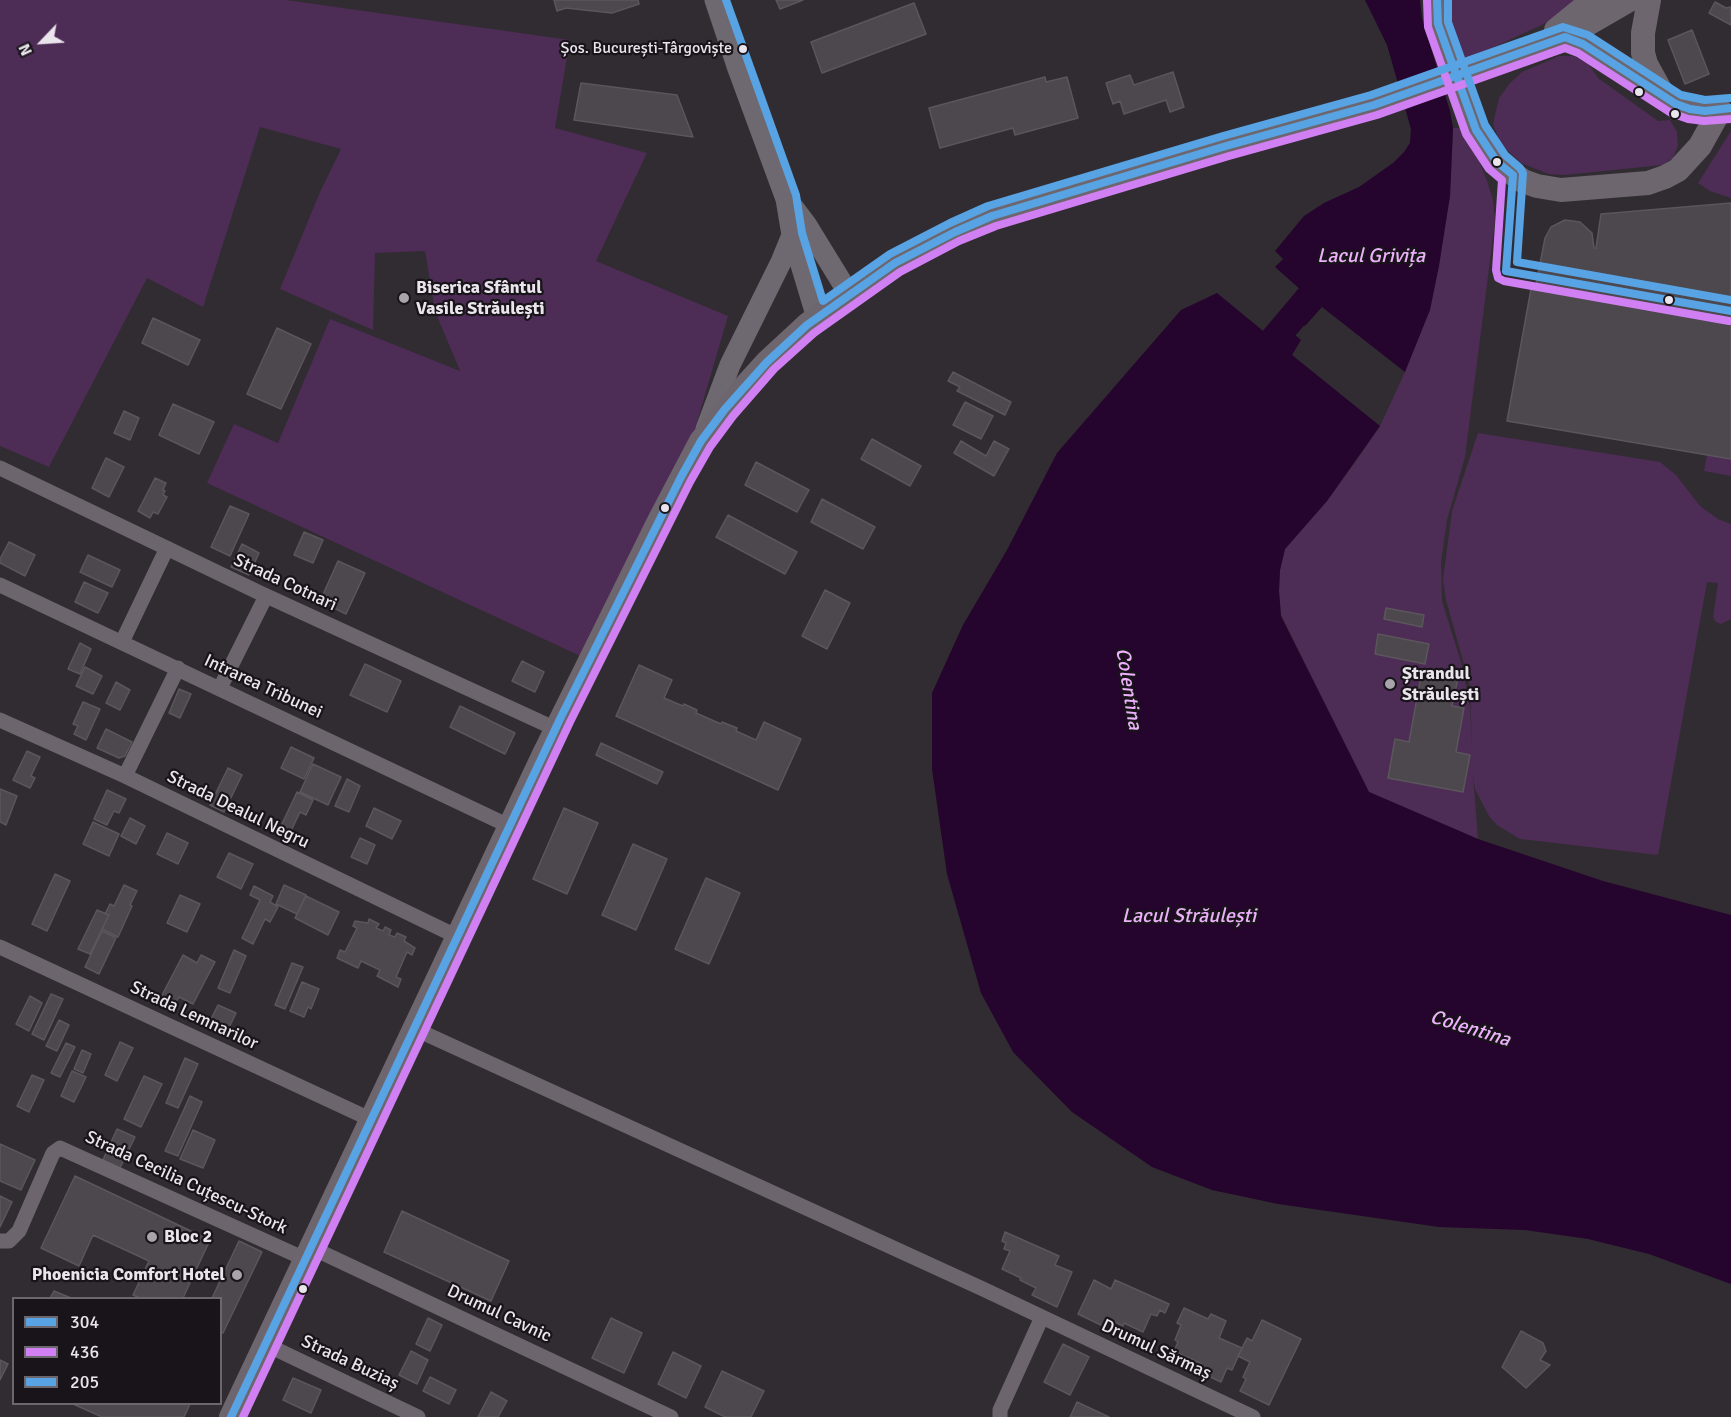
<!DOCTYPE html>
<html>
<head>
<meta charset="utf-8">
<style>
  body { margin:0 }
  #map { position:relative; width:1731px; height:1417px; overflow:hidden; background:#312c32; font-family:Signika,sans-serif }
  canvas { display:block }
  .legend { position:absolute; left:12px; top:1297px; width:210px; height:108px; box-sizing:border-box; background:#181419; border:2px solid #6c676d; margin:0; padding:8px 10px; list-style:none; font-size:18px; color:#eae4ec }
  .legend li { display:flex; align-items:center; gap:12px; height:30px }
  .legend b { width:30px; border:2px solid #6c676d }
  .north { position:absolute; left:12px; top:12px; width:60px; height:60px; -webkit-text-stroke:4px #181419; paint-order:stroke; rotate:245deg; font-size:16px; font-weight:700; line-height:24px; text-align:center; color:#eae4ec }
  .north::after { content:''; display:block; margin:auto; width:21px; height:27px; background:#eae4ec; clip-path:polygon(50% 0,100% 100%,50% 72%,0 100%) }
</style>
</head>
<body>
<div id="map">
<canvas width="1731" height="1417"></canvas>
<ul class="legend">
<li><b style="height:8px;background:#58a3e3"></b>304</li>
<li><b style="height:8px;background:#d080f3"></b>436</li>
<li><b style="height:8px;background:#58a3e3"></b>205</li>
</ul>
<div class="north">N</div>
</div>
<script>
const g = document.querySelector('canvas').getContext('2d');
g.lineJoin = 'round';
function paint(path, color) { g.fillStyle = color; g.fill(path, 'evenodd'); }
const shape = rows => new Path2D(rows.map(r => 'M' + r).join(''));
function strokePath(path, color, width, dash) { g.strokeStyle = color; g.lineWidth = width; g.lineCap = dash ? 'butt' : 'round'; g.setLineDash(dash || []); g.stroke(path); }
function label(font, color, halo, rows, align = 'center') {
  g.font = font + ' Signika,sans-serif'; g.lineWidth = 4.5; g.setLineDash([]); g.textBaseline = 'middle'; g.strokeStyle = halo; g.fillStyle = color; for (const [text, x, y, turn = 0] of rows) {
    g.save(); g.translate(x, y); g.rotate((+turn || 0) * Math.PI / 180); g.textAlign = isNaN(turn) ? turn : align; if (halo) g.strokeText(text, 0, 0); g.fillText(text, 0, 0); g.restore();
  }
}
paint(shape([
  [0,0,286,0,570,40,555,128,647,153,596,261,728,316,681,477,589,660,207,483,234,424,278,443,330,319,460,371,435,311,425,251,375,253,373,330,280,289,320,192,341,149,260,127,203,307,147,278,49,467,0,446],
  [1448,0,1582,0,1567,13,1460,63,1447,26],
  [1559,56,1573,56,1588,63,1598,78,1658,121,1670,120,1677,132,1678,146,1673,158,1662,165,1565,175,1549,174,1536,169,1521,163,1508,151,1499,140,1493,124,1499,98,1510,83,1522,72],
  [1453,128,1466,128,1487,181,1493,200,1495,221,1465,457,1447,520,1441,562,1442,601,1461,662,1470,706,1472,748,1470,686,1446,600,1443,580,1452,511,1478,433,1660,462,1676,475,1700,506,1718,519,1731,524,1731,619,1721,624,1716,622,1713,617,1718,583,1707,582,1658,855,1520,839,1497,825,1489,816,1475,789,1473,774,1478,839,1369,792,1281,615,1279,591,1280,570,1285,549,1327,501,1356,461,1380,426,1405,372,1444,227,1450,196],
  [1731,131,1731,198,1710,191,1698,183],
  [1707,455,1731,459,1731,476,1704,471]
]), '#4d2c55');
paint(shape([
  [1365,0,1420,0,1422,18,1450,111,1453,128,1450,196,1439,266,1430,310,1405,372,1322,307,1305,326,1285,308,1301,290,1275,267,1283,259,1275,251,1304,216,1324,203,1359,187,1393,163,1404,152,1410,143,1411,129,1387,45],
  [1217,293,1268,335,1280,322,1301,340,1292,355,1380,426,1327,501,1285,549,1280,570,1279,591,1281,616,1369,792,1478,839,1603,881,1731,915,1731,1284,1649,1254,1588,1239,1525,1230,1439,1227,1278,1204,1212,1190,1152,1167,1072,1112,1013,1052,981,993,947,874,932,769,932,693,963,625,1007,550,1057,453,1181,310]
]), '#25042d');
strokePath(shape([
  [1260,356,1319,286]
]), '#25042d', 28);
const building = shape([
  [554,0,638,0,639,4,612,13,566,8,557,11,554,0],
  [776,0,803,0,780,9,776,0],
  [1715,2,1726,8,1731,7,1731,25,1709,13,1715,2],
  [914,3,926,34,822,73,811,42,914,3],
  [1692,30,1709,74,1685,84,1668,40,1692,30],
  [1173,72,1184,107,1170,112,1166,100,1124,114,1120,101,1113,104,1106,83,1130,75,1134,85,1173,72],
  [1045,77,1046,82,1067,77,1078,118,1015,135,1013,128,940,148,929,108,1045,77],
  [581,83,677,95,693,137,574,120,581,83],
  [1731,203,1731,459,1507,421,1531,289,1535,290,1545,238,1551,227,1565,220,1580,222,1592,233,1594,248,1596,248,1601,214,1731,203],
  [153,318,200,340,188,365,142,343,153,318],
  [277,328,311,344,281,409,247,394,277,328],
  [953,372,1011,402,1005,415,957,391,960,387,948,381,953,372],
  [965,402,993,416,981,439,953,425,965,402],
  [173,404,214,422,199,454,159,435,173,404],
  [124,411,139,418,130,440,114,433,124,411],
  [872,439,921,466,910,486,861,459,872,439],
  [961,441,986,456,994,441,1009,449,994,476,954,453,961,441],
  [106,458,124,467,109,497,92,488,106,458],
  [756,462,809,490,797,512,745,485,756,462],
  [155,478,166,483,163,490,165,491,163,495,167,497,158,514,153,512,150,518,138,511,155,478],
  [822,499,875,527,863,549,811,522,822,499],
  [230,506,249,514,230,556,211,547,230,506],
  [728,515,797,552,785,574,716,537,728,515],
  [304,532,323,540,313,563,294,555,304,532],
  [9,542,35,555,25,576,0,563,0,559,9,542],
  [242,544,259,553,249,575,231,567,242,544],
  [88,555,120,570,112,587,80,572,88,555],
  [338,561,365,573,346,614,320,601,338,561],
  [84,582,108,593,98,613,75,602,84,582],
  [825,590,850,603,827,649,802,636,825,590],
  [1386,608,1424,615,1422,627,1384,619,1386,608],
  [1378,634,1429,644,1425,664,1375,654,1378,634],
  [80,643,91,649,80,674,68,669,80,643],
  [522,661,544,672,535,692,512,681,522,661],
  [365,664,401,681,387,712,350,695,365,664],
  [639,665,672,680,664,698,683,706,684,704,697,710,696,713,721,724,722,722,737,728,736,731,756,740,764,722,801,739,778,790,616,716,639,665],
  [85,667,102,676,93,694,76,686,85,667],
  [1422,671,1458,678,1452,706,1464,708,1456,752,1470,755,1463,792,1388,778,1395,739,1409,742,1422,671],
  [116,682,130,690,120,710,106,703,116,682],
  [179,689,191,694,180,718,169,713,179,689],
  [83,702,100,709,86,740,74,734,78,726,73,724,83,702],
  [460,706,515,733,505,754,450,727,460,706],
  [106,729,132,742,125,756,119,758,97,748,106,729],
  [601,743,663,772,657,784,596,755,601,743],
  [291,747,314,758,304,779,281,768,291,747],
  [27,751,40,757,31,776,35,778,30,788,13,780,27,751],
  [313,764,341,777,328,805,300,792,313,764],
  [228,768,242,775,224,812,210,805,228,768],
  [347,779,360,786,349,812,335,806,347,779],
  [0,789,17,796,6,825,0,822,0,789],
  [107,790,126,799,119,813,114,811,107,825,94,819,107,790],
  [297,792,313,800,306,815,300,812,290,833,280,828,297,792],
  [374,808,401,821,392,839,366,826,374,808],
  [564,808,598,823,567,894,533,879,564,808],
  [130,818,145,826,136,844,121,836,130,818],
  [93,822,119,834,109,856,83,844,93,822],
  [167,833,188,843,178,864,157,854,167,833],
  [360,838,375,845,367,864,351,857,360,838],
  [633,844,667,859,636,930,602,915,633,844],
  [229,853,253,864,241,889,217,877,229,853],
  [55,874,70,881,47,931,32,924,55,874],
  [706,878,740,893,709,964,675,949,706,878],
  [124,885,137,891,130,905,132,906,118,937,102,929,109,915,105,914,110,904,114,906,124,885],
  [284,885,306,895,297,914,276,904,284,885],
  [254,886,273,896,270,902,278,907,270,922,265,919,253,944,242,938,260,900,250,895,254,886],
  [180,895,200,904,187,932,167,923,180,895],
  [306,896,339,912,328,935,295,918,306,896],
  [97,910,109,915,90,954,78,949,97,910],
  [369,919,379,924,376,928,383,931,385,927,391,930,389,935,395,937,397,933,406,937,404,941,415,948,412,955,407,952,396,977,401,979,398,987,377,976,380,970,361,961,358,968,337,958,340,950,345,952,357,928,353,926,355,921,368,923,369,919],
  [102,931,116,938,99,974,85,967,102,931],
  [234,950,246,956,230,993,218,988,234,950],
  [183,955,197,963,201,955,215,962,193,1004,179,997,174,1006,160,999,183,955],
  [292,963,303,967,285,1009,275,1005,292,963],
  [302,982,319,989,311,1009,308,1007,304,1017,290,1011,302,982],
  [51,994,63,999,44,1040,32,1034,51,994],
  [30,996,42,1003,29,1031,16,1024,30,996],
  [218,1005,236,1013,225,1036,207,1027,218,1005],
  [59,1020,69,1025,57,1051,46,1046,59,1020],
  [120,1042,133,1048,117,1081,105,1075,120,1042],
  [66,1043,75,1047,60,1077,51,1073,66,1043],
  [82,1050,91,1054,83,1073,74,1069,82,1050],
  [185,1058,198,1064,178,1108,166,1103,185,1058],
  [72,1071,86,1077,74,1102,61,1096,72,1071],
  [32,1075,44,1080,29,1112,17,1106,32,1075],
  [144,1076,162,1084,141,1127,124,1119,144,1076],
  [190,1096,202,1102,178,1156,165,1151,190,1096],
  [117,1129,135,1137,119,1170,102,1162,117,1129],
  [193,1130,215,1140,203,1168,180,1159,193,1130],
  [0,1144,35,1160,21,1190,0,1181,0,1144],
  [75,1176,210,1240,183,1298,140,1298,133,1295,149,1261,93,1235,79,1266,41,1248,75,1176],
  [0,1196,12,1202,0,1227,0,1196],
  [402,1211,509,1261,491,1301,384,1252,402,1211],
  [1005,1232,1059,1256,1055,1265,1072,1272,1057,1307,1032,1295,1036,1288,1020,1280,1021,1278,1002,1269,1010,1251,1004,1249,1006,1243,1002,1241,1005,1232],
  [239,1241,262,1252,223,1333,220,1332,220,1298,212,1298,239,1241],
  [1094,1280,1111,1289,1115,1280,1169,1304,1165,1313,1160,1310,1157,1316,1151,1314,1143,1332,1124,1323,1123,1326,1107,1318,1103,1326,1078,1314,1094,1280],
  [54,1291,71,1298,50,1298,54,1291],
  [1184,1308,1208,1319,1211,1314,1226,1321,1219,1338,1242,1348,1232,1370,1227,1368,1221,1382,1198,1371,1202,1364,1174,1351,1178,1342,1175,1340,1181,1325,1177,1323,1184,1308],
  [428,1318,442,1325,430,1351,416,1344,428,1318],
  [611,1318,642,1333,624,1373,592,1358,611,1318],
  [1262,1320,1301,1339,1269,1405,1240,1391,1246,1379,1243,1377,1250,1362,1238,1356,1247,1338,1252,1341,1262,1320],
  [1521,1331,1543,1343,1546,1351,1540,1360,1550,1365,1526,1388,1502,1367,1521,1331],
  [1063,1344,1089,1357,1070,1395,1044,1382,1063,1344],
  [411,1351,428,1360,417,1384,399,1375,411,1351],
  [673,1352,701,1366,686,1398,658,1384,673,1352],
  [0,1360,8,1364,0,1380,0,1360],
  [722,1371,764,1391,751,1417,725,1417,705,1407,722,1371],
  [430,1377,456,1390,449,1404,423,1391,430,1377],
  [293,1378,321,1390,311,1413,283,1400,293,1378],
  [491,1392,507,1401,498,1417,478,1417,491,1392],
  [1077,1402,1109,1417,1070,1417,1077,1402],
  [73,1404,190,1404,184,1417,102,1417,73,1404]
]);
paint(building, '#4c484d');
strokePath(building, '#5a565b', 1.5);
strokePath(shape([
  [0,468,260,593,556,729],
  [0,585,509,826],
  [122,642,167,548],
  [220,688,266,596],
  [0,720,125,776,458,937],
  [125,776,178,668],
  [0,947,372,1120],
  [415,1029,983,1289,1253,1417],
  [0,1241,9,1241,19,1231,53,1153,60,1148,305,1259],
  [310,1247,671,1417],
  [265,1344,418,1417],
  [1000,1417,1000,1410,1042,1317]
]), '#6c656e', 15);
strokePath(shape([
  [715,0,737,66,786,199,792,235,817,318],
  [787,199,806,224,849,294],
  [706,429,730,365,781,262,792,235]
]), '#6e6871', 21);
strokePath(shape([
  [1437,0,1438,24,1476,130,1497,162,1523,181,1537,186,1561,190,1648,183,1665,177,1678,170,1700,146,1720,110],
  [1649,0,1643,33,1643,53,1646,64,1662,93],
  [1556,30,1593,0],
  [1565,37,1583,44,1676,104,1690,109,1705,111,1720,110],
  [1491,65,1565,37,1629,0],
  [231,1417,544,754,660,519,701,441,748,383,767,362,807,325,849,294,895,263,955,232,992,216,1033,203,1374,105]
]), '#6d666e', 24);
strokePath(shape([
  [1374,105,1491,65]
]), '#6d666e', 24);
strokePath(shape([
  [1437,0,1438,24,1476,130,1497,162,1513,175,1506,271,1731,311],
  [231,1417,561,717,681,477,701,441,725,409,767,362,807,325,895,263,955,232,992,216,1226,146,1374,105,1565,37,1583,44,1676,104,1690,109,1705,111,1731,108]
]), '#58a3e3', 8);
strokePath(shape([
  [1427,0,1428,27,1466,134,1489,169,1502,180,1496,270,1498,278,1504,281,1729,321],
  [243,1417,570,722,690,482,710,447,733,416,774,369,814,333,900,272,959,241,996,226,1229,156,1377,115,1565,48,1578,53,1671,113,1688,119,1704,121,1731,119]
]), '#d080f3', 8);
strokePath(shape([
  [726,0,796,195,802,233,823,301,890,254,950,223,988,206,1223,136,1371,95,1563,27,1588,35,1681,95,1705,100,1730,98],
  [1448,0,1448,22,1485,125,1505,155,1520,168,1523,173,1517,262,1731,300]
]), '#58a3e3', 8);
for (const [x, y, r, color] of [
  [743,49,5,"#eae4ec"],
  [1639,92,5,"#eae4ec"],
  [1675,114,5,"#eae4ec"],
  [1497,162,5,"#eae4ec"],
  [404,298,6,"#a9a4ab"],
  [1669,300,5,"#eae4ec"],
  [665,508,5,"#eae4ec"],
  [1390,684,6,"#a9a4ab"],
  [152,1237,6,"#a9a4ab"],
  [237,1275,6,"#a9a4ab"],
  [303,1289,5,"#eae4ec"]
]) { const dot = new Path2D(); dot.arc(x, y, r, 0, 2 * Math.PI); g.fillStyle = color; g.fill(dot); strokePath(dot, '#181419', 2); }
label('16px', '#eae4ec', '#181419', [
  ["Șos. București-Târgoviște",732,49]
], 'right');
label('bold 18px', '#eae4ec', '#181419', [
  ["Biserica Sfântul",416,288],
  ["Vasile Străulești",416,309],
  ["Ștrandul",1402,674],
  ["Străulești",1402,695],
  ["Bloc 2",164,1237],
  ["Phoenicia Comfort Hotel",225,1275,"right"]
], 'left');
label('18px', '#eae4ec', '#181419', [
  ["Strada Cotnari",285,583,25],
  ["Intrarea Tribunei",263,687,25],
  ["Strada Dealul Negru",238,810,26],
  ["Strada Lemnarilor",194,1016,25],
  ["Strada Cecilia Cuțescu-Stork",186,1183,25],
  ["Drumul Cavnic",499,1314,25],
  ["Drumul Sărmaș",1156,1350,25],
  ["Strada Buziaș",350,1363,25]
]);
label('italic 20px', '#edb0fc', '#181419', [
  ["Lacul Grivița",1371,257],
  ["Colentina",1128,689,81],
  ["Lacul Străulești",1189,917],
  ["Colentina",1470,1029,17]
]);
</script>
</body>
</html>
